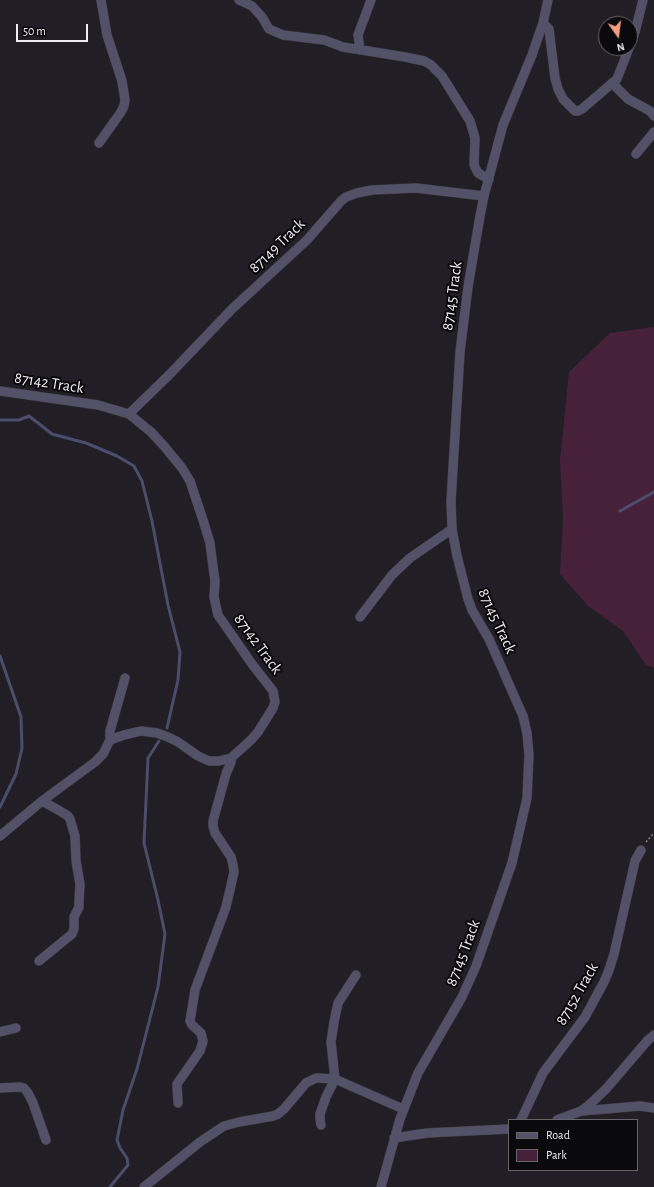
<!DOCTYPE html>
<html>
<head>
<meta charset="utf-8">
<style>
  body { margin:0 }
  #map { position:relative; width:654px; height:1187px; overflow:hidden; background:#211e25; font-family:"Alegreya Sans",sans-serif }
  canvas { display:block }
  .legend { position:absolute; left:508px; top:1119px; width:130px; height:52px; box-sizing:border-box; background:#0a090c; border:1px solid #666468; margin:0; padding:5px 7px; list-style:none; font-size:12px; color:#efedf2 }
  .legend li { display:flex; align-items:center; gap:8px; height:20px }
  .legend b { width:20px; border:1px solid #666468 }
  .north { position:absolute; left:598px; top:16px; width:40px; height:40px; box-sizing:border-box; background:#0a090c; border:1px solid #666468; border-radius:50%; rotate:166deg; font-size:11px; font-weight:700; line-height:16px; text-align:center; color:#efedf2 }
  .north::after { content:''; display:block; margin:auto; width:14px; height:18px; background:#f39f83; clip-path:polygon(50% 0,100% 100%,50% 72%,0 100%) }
  .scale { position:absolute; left:16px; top:24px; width:72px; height:18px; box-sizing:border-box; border:2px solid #efedf2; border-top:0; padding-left:5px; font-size:12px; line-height:14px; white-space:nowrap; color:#efedf2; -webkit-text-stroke:3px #0a090c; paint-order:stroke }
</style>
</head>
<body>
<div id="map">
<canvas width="654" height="1187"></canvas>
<ul class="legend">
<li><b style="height:5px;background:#525167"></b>Road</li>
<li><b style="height:11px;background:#472039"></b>Park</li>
</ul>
<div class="north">N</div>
<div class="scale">50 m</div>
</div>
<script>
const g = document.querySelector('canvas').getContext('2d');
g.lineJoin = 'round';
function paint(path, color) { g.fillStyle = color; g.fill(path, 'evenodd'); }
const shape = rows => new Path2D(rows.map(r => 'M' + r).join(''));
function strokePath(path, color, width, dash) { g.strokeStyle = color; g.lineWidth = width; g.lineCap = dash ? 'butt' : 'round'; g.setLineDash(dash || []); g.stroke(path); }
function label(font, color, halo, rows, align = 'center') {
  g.font = font + ' "Alegreya Sans",sans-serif'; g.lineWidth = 4; g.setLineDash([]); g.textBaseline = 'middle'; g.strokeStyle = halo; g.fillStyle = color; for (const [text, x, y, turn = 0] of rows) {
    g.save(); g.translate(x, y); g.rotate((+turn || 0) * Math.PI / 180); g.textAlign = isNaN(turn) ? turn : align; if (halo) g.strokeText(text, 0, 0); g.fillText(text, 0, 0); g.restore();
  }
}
paint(shape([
  [653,327,654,327,654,668,646,665,623,631,588,606,560,574,563,518,560,460,569,372,610,333]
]), '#472039');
strokePath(shape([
  [0,420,19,420,29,416,52,434,86,443,117,456,134,466,142,481,152,521,168,605,180,652,178,680,167,728],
  [620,511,654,492],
  [0,656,21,717,22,748,16,774,0,807],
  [110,1187,128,1165,127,1158,120,1148,117,1140,123,1110,137,1069,158,987,165,934,158,900,144,843,148,758,159,741]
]), '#4a4d6b', 3);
const minor = shape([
  [239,0,252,6,262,17,269,29,283,35,324,40,343,47,405,57,424,61,431,65,442,76,470,121,475,138,474,165,478,173,489,179],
  [543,23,549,29,555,78,558,89,563,99,575,111,578,111,582,109,617,79,629,48],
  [630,45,635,32,643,0],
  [360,50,358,35,371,0],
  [612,83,628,99,650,111,654,116],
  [99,143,121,112,124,106,125,100,122,81,107,35,101,0],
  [636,154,654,132],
  [0,391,98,405,129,414,151,432,164,446,182,468,190,481,203,520,210,543,212,559,215,581,214,597,218,615,252,664,273,691,275,702,273,708,258,732,251,740,231,758,219,761,209,761,198,756,178,742,168,737,157,733,141,731,124,735,110,740,103,754,95,762,42,801,0,836],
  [129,414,170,374,232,309,307,240,341,201,346,197,357,193,372,190,416,188,484,196],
  [360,617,392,575,410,558,452,529],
  [110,740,110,731,125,678],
  [39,961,72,934,74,929,74,917,79,907,79,901,80,884,76,861,75,836,70,819,68,816,60,811,42,801],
  [0,1032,16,1028],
  [0,1088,20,1087,24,1088,28,1093,33,1103,46,1140],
  [178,1103,177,1084,200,1051,203,1041,201,1033,192,1025,190,1021,195,990,226,907,234,872,233,865,231,857,215,833,213,826,213,821,226,774,231,762,231,758],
  [582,1111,640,1106,654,1108],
  [521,1120,543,1073,585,1017,604,982,609,970,614,954,635,861,641,850],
  [557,1120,581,1111,589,1105,606,1089,648,1040,654,1035],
  [321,1125,320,1119,320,1114,326,1097,335,1079,331,1042,334,1022,338,1003,356,975],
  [394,1138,427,1133,509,1129],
  [144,1187,200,1142,224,1126,239,1122,273,1116,278,1114,284,1109,306,1083,316,1078,335,1079,403,1109],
  [381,1187,400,1119,418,1073,462,997,476,966,512,863,527,798,529,755,527,733,523,716,489,639,472,610,468,599,457,556,452,529,451,501,460,352,468,287,480,216,484,196,503,125,532,55,543,23,548,0]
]);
strokePath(minor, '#3e3b42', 10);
strokePath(shape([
  [646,842,654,833]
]), '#87848a', 1.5, [2, 2]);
strokePath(minor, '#525167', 9);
label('16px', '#efedf2', '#0a090c', [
  ["87149 Track",277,246,-44],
  ["87145 Track",452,296,-82],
  ["87142 Track",49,383,9],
  ["87145 Track",497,621,65],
  ["87142 Track",258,644,54],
  ["87145 Track",463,953,-69],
  ["87152 Track",577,994,-60]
]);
</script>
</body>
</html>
